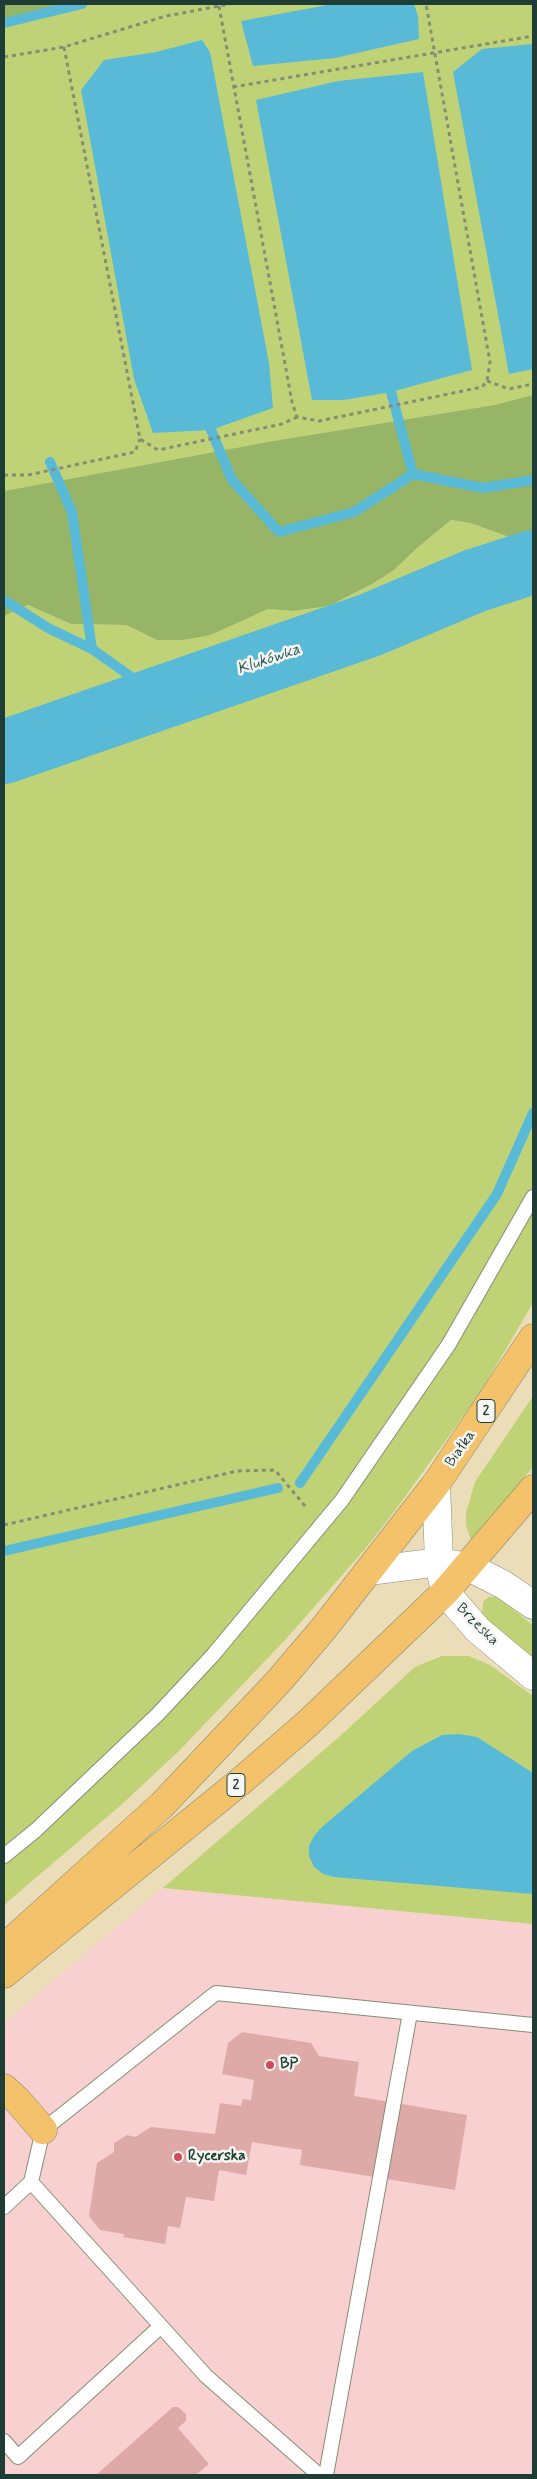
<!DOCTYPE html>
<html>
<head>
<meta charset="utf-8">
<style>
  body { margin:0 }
  #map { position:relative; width:537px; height:2479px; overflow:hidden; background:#ecddb9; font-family:Mynerve,sans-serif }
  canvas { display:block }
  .frame { position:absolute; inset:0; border:5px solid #1f3d34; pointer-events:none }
</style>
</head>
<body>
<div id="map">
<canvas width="537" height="2479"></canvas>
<div class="frame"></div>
</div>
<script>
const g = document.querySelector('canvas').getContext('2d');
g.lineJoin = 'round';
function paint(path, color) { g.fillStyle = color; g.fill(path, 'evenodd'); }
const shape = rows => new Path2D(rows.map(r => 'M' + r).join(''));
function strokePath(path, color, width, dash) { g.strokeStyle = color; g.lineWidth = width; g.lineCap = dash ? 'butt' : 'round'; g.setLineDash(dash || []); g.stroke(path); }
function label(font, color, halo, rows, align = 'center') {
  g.font = font + ' Mynerve,sans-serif'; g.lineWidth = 5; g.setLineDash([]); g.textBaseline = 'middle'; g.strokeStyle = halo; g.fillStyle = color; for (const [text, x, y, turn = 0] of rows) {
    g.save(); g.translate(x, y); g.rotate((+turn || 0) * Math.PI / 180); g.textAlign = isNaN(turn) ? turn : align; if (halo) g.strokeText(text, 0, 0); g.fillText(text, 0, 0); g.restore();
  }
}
paint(shape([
  [163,1888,533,1924,533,2475,4,2475,4,2023]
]), '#f7d0cf');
paint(shape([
  [4,4,533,4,533,395,494,405,273,441,4,491],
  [451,520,470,523,509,537,533,540,533,1303,480,1393,394,1512,365,1549,286,1639,178,1752,120,1806,4,1905,4,616,28,605,71,624,126,625,157,640,211,635,268,609,293,611,329,606,374,583,394,570,416,549],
  [533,1396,533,1467,471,1541,466,1525,466,1513,475,1482],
  [488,1597,496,1597,502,1601,533,1625,533,1660,498,1632,482,1614,483,1602],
  [442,1656,469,1656,490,1665,533,1696,533,1924,163,1888,339,1737,415,1667]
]), '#bfd376');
paint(shape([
  [4,4,79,4,4,19],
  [533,395,533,540,509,537,470,523,451,520,416,549,394,570,374,583,329,606,293,611,268,609,211,635,183,640,157,640,126,625,71,624,28,605,4,616,4,491,273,441,494,405]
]), '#97b567');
paint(shape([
  [333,4,414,4,418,16,419,39,335,58,253,66,241,21],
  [202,40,210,52,269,363,273,408,211,430,153,433,134,379,81,90,104,60,156,52],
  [533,44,533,369,509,374,453,72,482,49],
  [423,72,472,370,391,392,344,400,312,400,256,100,338,81],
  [459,1734,477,1737,533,1773,533,1894,334,1877,323,1874,314,1867,309,1856,309,1846,314,1836,322,1827,412,1751,442,1735]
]), '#59bad8');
strokePath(shape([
  [4,23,82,4],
  [391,392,413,474],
  [211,430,232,480,279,532,354,512,413,474,483,488,533,480],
  [50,462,72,512,92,649],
  [4,600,48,628,92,649,161,698],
  [300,1483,497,1194,533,1113],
  [4,1551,278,1488]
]), '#59bad8', 10);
strokePath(shape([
  [4,752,370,625,474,581,533,562]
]), '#59bad8', 64);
paint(shape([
  [242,2032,311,2043,319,2056,359,2062,354,2096,467,2115,455,2190,300,2165,302,2150,252,2142,246,2175,219,2170,214,2201,186,2197,180,2228,168,2226,165,2244,123,2237,124,2234,100,2230,89,2216,97,2163,114,2152,114,2143,127,2135,135,2137,151,2127,215,2134,220,2103,241,2106,243,2099,251,2100,254,2080,222,2074,228,2043],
  [173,2407,178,2407,186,2414,186,2421,178,2428,209,2464,196,2475,96,2475]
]), '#deaaa8');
const service = shape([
  [4,1856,36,1830,158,1714,213,1655,342,1500,449,1344,533,1197],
  [4,2207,31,2182],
  [4,2441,18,2457,161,2326],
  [319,2475,206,2376,31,2182,43,2130,216,1993,533,2025],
  [326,2475,410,2013]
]);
const tertiary = shape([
  [436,1484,439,1562,445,1592,478,1630,533,1676],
  [369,1571,439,1562,469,1567,504,1585,533,1605]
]);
const trunk = shape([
  [4,1948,162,1805,279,1681,324,1628,436,1484,533,1338],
  [4,1974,241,1781,307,1724,445,1592,533,1489],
  [4,2088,18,2101,43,2130]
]);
strokePath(service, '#868d76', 16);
strokePath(tertiary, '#868d76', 29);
strokePath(trunk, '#868d76', 29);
strokePath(shape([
  [219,6,292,402,297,417,319,421,482,387,487,381,490,362,426,4],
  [64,47,140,439,158,450,282,424,297,417],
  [4,57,64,47,166,16,230,4],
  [233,87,533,36],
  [487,381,509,389,533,384],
  [4,475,28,475,135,452,140,439],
  [4,1525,237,1471,275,1470,305,1506]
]), '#868d76', 3, [4, 4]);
strokePath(service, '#fff', 14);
strokePath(tertiary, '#fff', 28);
strokePath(trunk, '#f3c26a', 28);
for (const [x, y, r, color] of [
  [270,2065,5,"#d1495b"],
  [178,2157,5,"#d1495b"]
]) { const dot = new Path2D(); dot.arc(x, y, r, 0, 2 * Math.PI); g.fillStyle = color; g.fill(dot); strokePath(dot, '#f6f6f2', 2); }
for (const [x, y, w] of [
  [486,1411,18],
  [236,1785,18]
]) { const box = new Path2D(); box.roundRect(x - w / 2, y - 11.5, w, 23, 4); g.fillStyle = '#f6f6f2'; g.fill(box); strokePath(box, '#1f3d34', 1); }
label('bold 14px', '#1f3d34', null, [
  ["2",486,1411],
  ["2",236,1785]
]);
label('15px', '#1f3d34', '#f6f6f2', [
  ["Białka",461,1449,-55],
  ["Brzeska",477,1625,45]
]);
label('bold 15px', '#1f3d34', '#f6f6f2', [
  ["BP",280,2065],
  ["Rycerska",188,2157]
], 'left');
label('italic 16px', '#2e5c5d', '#f6f6f2', [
  ["Klukówka",269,660,-19]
]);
</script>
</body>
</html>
